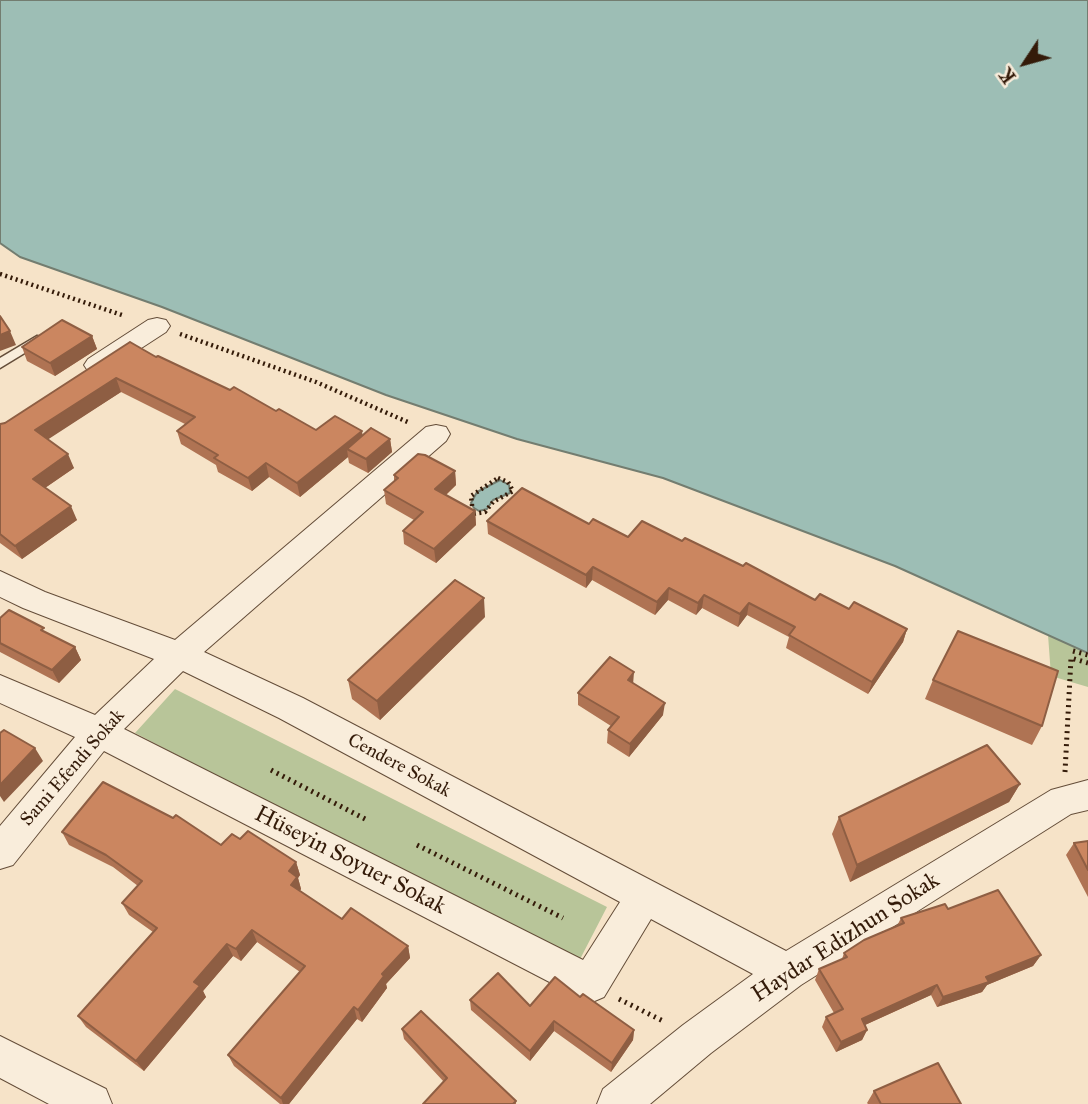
<!DOCTYPE html>
<html>
<head>
<meta charset="utf-8">
<style>
  body { margin:0 }
  #map { position:relative; width:1088px; height:1104px; overflow:hidden; background:#f6e3c8; font-family:"IM FELL Great Primer",serif }
  canvas { display:block }
  .north { position:absolute; left:990px; top:28px; width:70px; height:70px; -webkit-text-stroke:5px #f9eddb; paint-order:stroke; rotate:234deg; font-size:19px; font-weight:700; line-height:28px; text-align:center; color:#341b09 }
  .north::after { content:''; display:block; margin:auto; width:24px; height:32px; background:#341b09; clip-path:polygon(50% 0,100% 100%,50% 72%,0 100%) }
</style>
</head>
<body>
<div id="map">
<canvas width="1088" height="1104"></canvas>
<div class="north">K</div>
</div>
<script>
const g = document.querySelector('canvas').getContext('2d');
g.lineJoin = 'round';
function paint(path, color) { g.fillStyle = color; g.fill(path, 'evenodd'); }
const shape = rows => new Path2D(rows.map(r => 'M' + r).join(''));
function strokePath(path, color, width, dash) { g.strokeStyle = color; g.lineWidth = width; g.lineCap = dash ? 'butt' : 'round'; g.setLineDash(dash || []); g.stroke(path); }
function label(font, color, halo, rows, align = 'center') {
  g.font = font + ' "IM FELL Great Primer",serif'; g.lineWidth = 5; g.setLineDash([]); g.textBaseline = 'middle'; g.strokeStyle = halo; g.fillStyle = color; for (const [text, x, y, turn = 0] of rows) {
    g.save(); g.translate(x, y); g.rotate((+turn || 0) * Math.PI / 180); g.textAlign = isNaN(turn) ? turn : align; if (halo) g.strokeText(text, 0, 0); g.fillText(text, 0, 0); g.restore();
  }
}
paint(shape([
  [1047,621,1088,626,1088,687,1051,676],
  [175,689,607,907,577,965,135,733]
]), '#b8c599');
const water = shape([
  [0,0,1088,0,1088,653,895,566,663,478,517,439,386,395,162,307,20,257,0,243,0,0],
  [500,480,509,485,510,493,493,500,487,509,479,511,474,508,471,503,477,492,500,480]
]);
paint(water, '#9dbeb5');
strokePath(water, '#737d70', 2);
const lane = shape([
  [37,336,41,337,41,343,0,368,0,358,37,336]
]);
const street = shape([
  [157,318,166,320,170,326,166,332,106,371,97,373,88,371,84,365,88,359,148,320,157,318],
  [436,425,446,427,450,434,446,441,204,652,303,698,786,951,1051,790,1088,780,1088,810,1071,814,801,985,711,1053,650,1104,597,1104,603,1089,683,1025,753,974,651,919,604,997,590,1003,104,751,13,865,0,869,0,826,75,737,0,703,0,675,95,715,154,659,23,608,0,597,0,571,45,592,175,640,426,427,436,425],
  [183,671,279,718,620,902,583,960,124,729,183,671],
  [0,1036,106,1089,112,1104,49,1104,0,1078,0,1036]
]);
strokePath(lane, '#644d39', 3);
strokePath(street, '#644d39', 2);
strokePath(shape([
  [0,274,3,275]
]), '#341b09', 3.5, [1, 2.5]);
strokePath(shape([
  [0,274,125,316],
  [180,334,316,382,410,423],
  [498,478,508,482,513,491,493,502,485,512,473,514,471,496,498,478]
]), '#341b09', 4.5, [2, 3.5]);
strokePath(shape([
  [1073,651,1088,655],
  [271,770,369,821],
  [1065,772,1071,658,1088,663],
  [417,845,563,918],
  [619,999,665,1022]
]), '#341b09', 5, [2, 4.5]);
paint(lane, '#f9eddb');
paint(street, '#f9eddb');
paint(shape([
  [92,336,97,349,55,376,27,361,22,347],
  [156,357,276,411,316,430,390,439,392,452,368,473,349,463,348,457,300,497,269,477,252,491,218,472,216,465,181,444,177,431,185,424,121,392,47,439,74,468,45,488,77,520,22,559,0,543,0,424,5,423],
  [455,471,456,485,446,495,475,511,476,525,436,563,404,544,403,531,414,520,386,504,384,490,394,481,394,475],
  [487,521,589,524,628,537,682,541,743,566,815,600,849,609,907,629,903,642,868,694,786,648,789,637,747,615,738,627,702,608,696,615,668,600,655,615,592,580,586,588,488,534],
  [485,617,380,720,352,699,348,680],
  [0,618,47,633,75,647,81,660,59,683,0,652],
  [933,680,1042,726,1032,745,925,699],
  [633,683,663,715,629,757,607,743,608,730,611,726,578,705,578,693],
  [1020,784,1009,802,850,882,832,834,839,817],
  [62,832,221,845,240,839,296,862,300,875,298,878,301,889,300,891,342,919,408,946,410,958,386,984,387,988,362,1022,357,1019,289,1104,280,1104,234,1066,228,1055,300,972,257,942,241,961,233,956,203,991,206,997,144,1071,86,1027,78,1016,153,932,129,915,122,903,138,886,113,867,69,845],
  [1088,841,1088,897,1066,855,1074,843],
  [948,909,1041,955,1033,966,987,985,982,992,937,1007,931,995,865,1025,867,1030,862,1040,836,1052,822,1027,826,1017,834,1013,815,980,819,969,842,959,844,953,897,926,901,918],
  [580,997,634,1030,633,1040,611,1072,554,1031,530,1061,471,1010,470,1000,530,1006],
  [402,1029,516,1101,516,1104,423,1104,444,1082,404,1039],
  [874,1091,961,1104,868,1104,867,1103]
]), '#af7353');
paint(shape([
  [10,331,16,345,0,351,0,335],
  [92,336,97,349,55,376,50,363],
  [116,378,121,392,41,444,35,430],
  [362,431,364,445,347,449,348,457,300,497,297,483],
  [390,439,392,452,368,473,366,459],
  [68,454,74,468,39,492,33,479],
  [266,463,269,477,252,491,248,478],
  [455,471,456,485,437,503,435,489],
  [71,506,77,520,22,559,15,546],
  [475,511,476,525,436,563,434,549],
  [593,567,592,580,586,588,586,575],
  [669,588,668,600,655,615,657,602],
  [704,595,702,608,696,615,698,603],
  [484,598,485,617,380,720,377,701],
  [749,603,747,615,738,627,740,614],
  [907,629,903,642,868,694,872,682],
  [75,647,81,660,59,683,52,670],
  [634,672,633,685,628,680],
  [665,703,663,715,629,757,630,744],
  [35,748,43,761,4,802,0,796,0,785],
  [1020,784,1009,802,850,882,857,865],
  [296,862,300,875,298,878,301,889,295,897,291,885,289,871],
  [252,930,257,942,241,961,236,949],
  [227,944,233,956,203,991,206,997,144,1071,136,1061,194,982],
  [408,946,410,958,386,984,387,988,362,1022,358,1010,382,974],
  [1041,955,1033,966,987,985,982,992,937,1007,943,997,986,977],
  [937,985,931,995,856,1029,862,1019],
  [354,1007,357,1019,289,1104,283,1104,281,1098],
  [554,1021,554,1031,530,1061,530,1051],
  [634,1030,633,1040,611,1072,612,1063],
  [867,1030,862,1040,836,1052,841,1042]
]), '#8e5e43');
const building = shape([
  [0,316,10,331,0,335,0,316],
  [62,320,92,336,50,363,22,347,62,320],
  [130,342,156,357,158,356,230,390,234,387,276,411,279,409,316,430,335,416,362,431,297,483,266,463,248,478,214,458,218,455,177,431,195,417,116,378,35,430,68,454,33,479,71,506,15,546,0,534,0,424,5,423,130,342],
  [371,428,390,439,366,459,347,449,371,428],
  [418,454,425,455,455,471,435,489,475,511,434,549,403,531,423,512,384,490,398,478,394,475,418,454],
  [522,488,589,524,593,519,628,537,642,521,682,541,685,538,743,566,746,563,815,600,820,594,849,609,854,602,907,629,872,682,789,635,795,627,749,603,740,614,704,595,698,603,669,588,657,602,593,567,586,575,487,521,522,488],
  [455,580,484,598,377,701,348,680,455,580],
  [9,610,44,628,41,630,75,647,52,670,0,643,0,618,9,610],
  [958,631,1058,671,1042,726,933,680,958,631],
  [610,657,634,672,628,680,665,703,630,744,608,730,619,717,578,693,610,657],
  [4,730,35,748,0,785,0,733,4,730],
  [987,745,1020,784,857,865,839,817,987,745],
  [103,782,173,818,176,815,221,845,232,834,240,839,248,831,296,862,289,871,297,877,291,885,342,919,351,908,408,946,382,974,384,976,358,1010,354,1007,281,1098,228,1055,305,966,252,930,236,949,227,944,194,982,200,986,136,1061,78,1016,157,928,122,903,142,881,106,855,62,832,103,782],
  [1088,841,1088,870,1074,843,1088,841],
  [998,890,1041,955,986,977,989,982,943,997,937,985,862,1019,867,1030,841,1042,826,1017,843,1009,819,969,847,957,844,953,864,940,904,923,901,918,945,904,948,909,998,890],
  [498,973,530,1006,555,977,580,997,583,994,634,1030,612,1063,554,1021,530,1051,470,1000,498,973],
  [421,1011,516,1101,513,1104,423,1104,447,1078,402,1029,421,1011],
  [938,1063,961,1104,881,1104,874,1091,938,1063]
]);
paint(building, '#cb8660');
strokePath(building, '#8e5e43', 2);
label('19px', '#341b09', '#f9eddb', [
  ["Cendere Sokak",399,766,28],
  ["Sami Efendi Sokak",73,768,-49]
]);
label('23px', '#341b09', '#f9eddb', [
  ["Hüseyin Soyuer Sokak",350,861,27],
  ["Haydar Edizhun Sokak",846,938,-33]
]);
</script>
</body>
</html>
